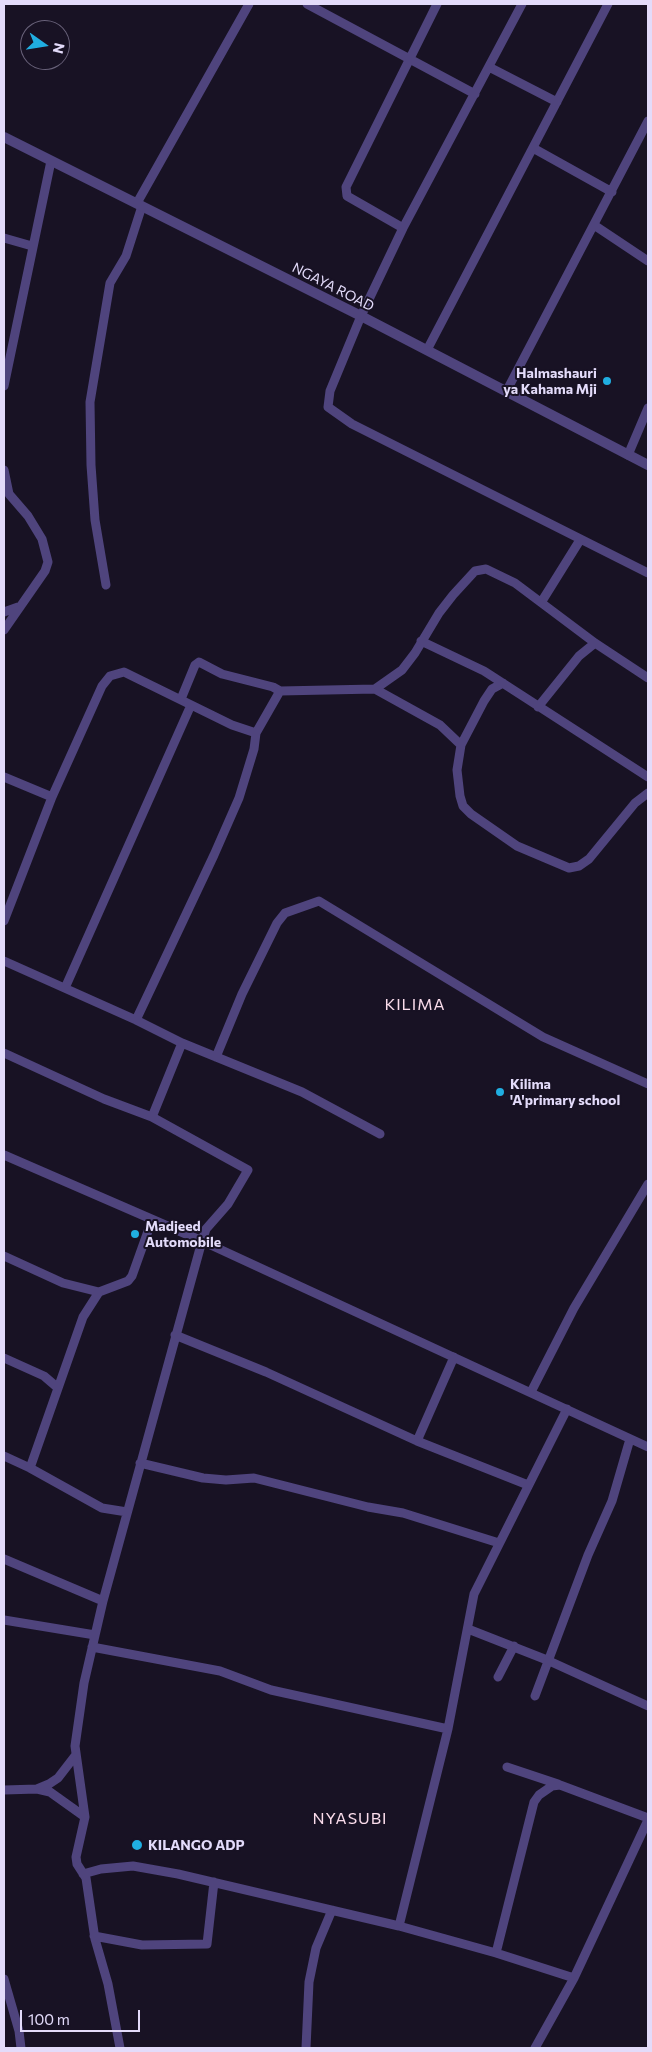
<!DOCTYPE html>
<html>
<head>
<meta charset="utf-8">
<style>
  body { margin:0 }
  #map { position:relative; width:652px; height:2052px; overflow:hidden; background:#181224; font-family:Commissioner,sans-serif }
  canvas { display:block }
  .frame { position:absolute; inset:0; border:5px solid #e3dbfa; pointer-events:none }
  .north { position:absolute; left:20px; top:20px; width:50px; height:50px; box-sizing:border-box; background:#181224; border:1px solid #69627a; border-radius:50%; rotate:103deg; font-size:14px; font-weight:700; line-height:20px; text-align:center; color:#e3dbfa }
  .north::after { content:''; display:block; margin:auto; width:18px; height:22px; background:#20aee1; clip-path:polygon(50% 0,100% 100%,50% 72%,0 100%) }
  .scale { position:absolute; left:20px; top:2010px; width:120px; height:22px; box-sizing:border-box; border:2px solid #e3dbfa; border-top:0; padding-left:6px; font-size:15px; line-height:18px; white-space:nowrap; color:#e3dbfa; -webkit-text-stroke:4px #181224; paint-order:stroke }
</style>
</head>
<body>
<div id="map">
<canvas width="652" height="2052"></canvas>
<div class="frame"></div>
<div class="north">N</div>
<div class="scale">100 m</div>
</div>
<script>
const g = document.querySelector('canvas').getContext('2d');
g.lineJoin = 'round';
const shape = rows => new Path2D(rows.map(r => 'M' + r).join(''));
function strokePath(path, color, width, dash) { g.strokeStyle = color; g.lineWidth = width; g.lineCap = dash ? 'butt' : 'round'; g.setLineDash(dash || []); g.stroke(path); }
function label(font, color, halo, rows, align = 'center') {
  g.font = font + ' Commissioner,sans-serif'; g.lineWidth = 4; g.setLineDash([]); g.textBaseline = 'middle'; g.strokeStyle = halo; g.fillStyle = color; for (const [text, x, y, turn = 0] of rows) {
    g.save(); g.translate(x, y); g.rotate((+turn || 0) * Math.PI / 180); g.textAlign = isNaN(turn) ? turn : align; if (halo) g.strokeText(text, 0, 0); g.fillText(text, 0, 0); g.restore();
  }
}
strokePath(shape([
  [307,4,475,94],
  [522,4,403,228,361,316,330,391,328,407,352,424,648,573],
  [489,67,557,102],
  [533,148,612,192],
  [137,203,249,4],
  [594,225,648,261],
  [403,228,347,196,346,187,437,4],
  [4,238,32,246],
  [427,350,608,4],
  [4,386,51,161],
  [506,392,648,121],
  [628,455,648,408],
  [4,470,9,494,28,516,42,539,48,562,45,571,4,630],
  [106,585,95,520,91,465,90,402,110,283,126,256,142,206],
  [542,601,580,540],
  [4,612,18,607],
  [421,641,484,671,648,777],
  [503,683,492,689,484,701,461,745,457,770,460,796,463,806,471,814,517,846,569,868,579,866,589,859,635,803,648,793],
  [375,689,440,725,461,745],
  [181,699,195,665,199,662,222,674,273,687,280,691,375,689,402,670,415,653,439,613,453,595,475,571,486,569,515,583,595,643,648,678],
  [538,707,579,656,595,643],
  [4,777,52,797],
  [4,921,52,797,102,686,110,676,124,672,232,725,256,733],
  [4,961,136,1020],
  [65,988,191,705],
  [182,1043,302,1092,380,1134],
  [4,1053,104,1099,152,1117],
  [216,1057,242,994,277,923,285,913,319,901,543,1037,648,1084],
  [4,1155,202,1241,648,1447],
  [4,1256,63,1283,99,1292],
  [175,1335,266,1372,417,1441,528,1485],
  [4,1358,44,1376,58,1388],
  [531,1392,574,1308,648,1184],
  [417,1441,454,1357],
  [4,1456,30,1468,102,1508,127,1512],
  [140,1463,203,1478,226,1480,254,1478,368,1507,403,1513,499,1543],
  [30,1468,83,1317,99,1292,128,1281,132,1276,152,1220],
  [4,1559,103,1601],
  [4,1620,95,1635],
  [468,1629,547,1660,648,1706],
  [92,1647,220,1671,271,1690,448,1729],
  [498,1677,514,1646],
  [535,1696,588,1555,612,1501,630,1439],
  [507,1767,558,1784],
  [37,1789,50,1792,85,1817],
  [4,1790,37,1789,49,1784,58,1778,75,1756],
  [83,1874,101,1869,133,1866,178,1874,399,1926,496,1953,574,1978],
  [399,1926,448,1729,474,1594,567,1409],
  [94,1936,142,1945,207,1944,214,1882],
  [496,1953,534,1802,539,1795,552,1786,560,1785,648,1818],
  [4,1979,19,2031,21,2048],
  [120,2048,108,1984,95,1939,86,1878,77,1864,76,1857,85,1817,75,1746,84,1683,103,1601,202,1241,206,1229,228,1204,248,1170,152,1117,182,1043,136,1020,214,855,239,798,254,749,256,733,280,691],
  [306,2048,309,1982,316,1948,332,1910],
  [535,2048,574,1978,648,1820]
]), '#4f447d', 9);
strokePath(shape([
  [4,137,361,316,648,465]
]), '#4f447d', 10);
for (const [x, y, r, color] of [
  [607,381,5,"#20aee1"],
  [500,1092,5,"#20aee1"],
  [135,1234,5,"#20aee1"],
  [137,1845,6,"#20aee1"]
]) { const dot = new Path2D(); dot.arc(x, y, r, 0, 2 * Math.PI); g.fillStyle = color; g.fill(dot); strokePath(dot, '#181224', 2); }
label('14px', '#e3dbfa', '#181224', [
  ["NGAYA ROAD",333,287,27]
]);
label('bold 14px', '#e3dbfa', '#181224', [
  ["Halmashauri",597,373,"right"],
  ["ya Kahama Mji",597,389,"right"],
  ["Kilima",510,1084],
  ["'A'primary school",510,1100],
  ["Madjeed",145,1226],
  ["Automobile",145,1242],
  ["KILANGO ADP",148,1845]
], 'left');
g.letterSpacing = '1px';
label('16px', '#fadceb', '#181224', [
  ["KILIMA",415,1005],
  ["NYASUBI",350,1819]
]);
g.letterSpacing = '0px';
</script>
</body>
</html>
